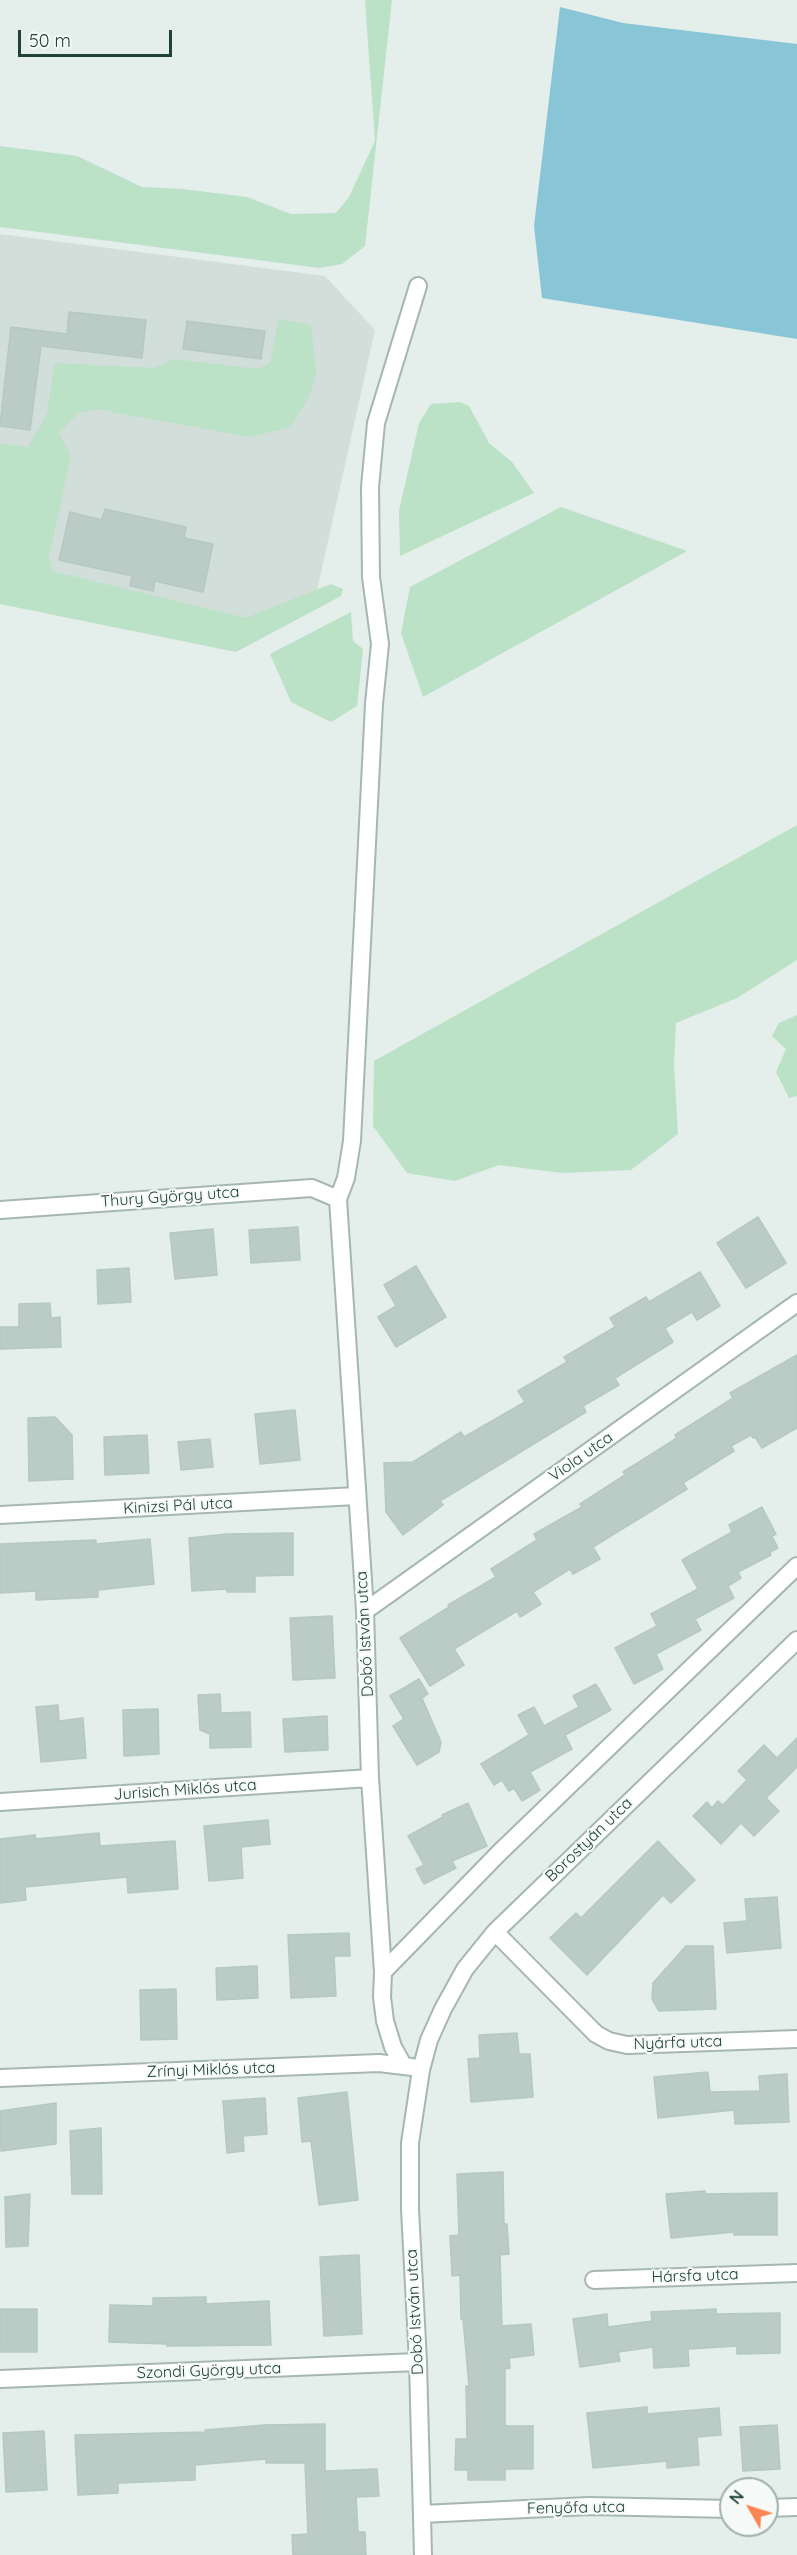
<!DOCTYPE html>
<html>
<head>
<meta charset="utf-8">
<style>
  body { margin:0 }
  #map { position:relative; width:797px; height:2555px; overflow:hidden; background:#e4eeea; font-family:Quicksand,sans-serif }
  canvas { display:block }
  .north { position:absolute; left:719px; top:2477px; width:60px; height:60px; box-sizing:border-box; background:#f5faf8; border:2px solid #a0b0ac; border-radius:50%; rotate:309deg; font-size:16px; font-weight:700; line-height:24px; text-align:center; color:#21413a }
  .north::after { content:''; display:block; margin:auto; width:21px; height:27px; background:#fb8654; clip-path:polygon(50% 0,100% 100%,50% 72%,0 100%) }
  .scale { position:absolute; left:18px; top:30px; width:154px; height:27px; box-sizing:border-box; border:3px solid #21413a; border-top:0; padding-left:8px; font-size:18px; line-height:21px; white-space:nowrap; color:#21413a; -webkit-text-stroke:4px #f5faf8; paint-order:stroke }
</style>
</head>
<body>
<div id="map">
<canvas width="797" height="2555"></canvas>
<div class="north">N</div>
<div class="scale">50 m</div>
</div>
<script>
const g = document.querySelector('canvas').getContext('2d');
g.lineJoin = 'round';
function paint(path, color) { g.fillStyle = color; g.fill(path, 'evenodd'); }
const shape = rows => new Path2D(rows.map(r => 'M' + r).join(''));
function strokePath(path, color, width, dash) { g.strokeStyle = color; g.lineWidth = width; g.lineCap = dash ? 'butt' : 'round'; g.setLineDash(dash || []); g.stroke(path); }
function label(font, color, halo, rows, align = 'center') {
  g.font = font + ' Quicksand,sans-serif'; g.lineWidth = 4.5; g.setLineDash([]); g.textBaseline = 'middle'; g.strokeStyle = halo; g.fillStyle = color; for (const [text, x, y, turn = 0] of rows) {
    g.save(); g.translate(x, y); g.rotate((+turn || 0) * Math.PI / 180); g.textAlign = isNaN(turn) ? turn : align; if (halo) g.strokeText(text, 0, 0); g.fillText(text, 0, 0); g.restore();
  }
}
paint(shape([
  [0,234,325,276,375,330,314,604,247,635,0,578]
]), '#d2ded9');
paint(shape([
  [365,0,392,0,365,246,342,264,320,268,0,227,0,146,77,156,142,187,182,189,247,197,291,214,336,213,349,197,375,141],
  [279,319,311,325,316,371,310,395,290,427,250,437,96,409,78,413,59,433,71,456,49,556,52,571,246,618,331,584,343,589,341,596,236,652,0,604,0,443,28,447,47,413,55,363,155,368,173,359,258,369,270,363],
  [460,402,469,406,489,443,512,462,534,493,400,556,399,511,419,423,431,404],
  [561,507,687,551,423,697,401,633,410,587],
  [351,612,353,641,363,649,357,706,331,722,291,702,270,654],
  [797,825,797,960,737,998,676,1023,674,1065,678,1134,631,1170,562,1173,499,1165,455,1181,407,1173,373,1126,374,1061],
  [797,1015,797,1096,789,1098,776,1072,786,1049,772,1036,779,1023]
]), '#bbe1c7');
paint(shape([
  [560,7,623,23,797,44,797,339,542,298,534,226]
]), '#88c6d7');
const building = shape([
  [69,312,146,320,142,358,41,346,30,430,0,426,11,327,67,334,69,312],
  [187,321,265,331,261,359,183,349,187,321],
  [105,509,186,527,184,538,213,544,203,592,155,581,153,591,130,586,132,576,59,560,70,512,102,520,105,509],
  [758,1217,786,1263,746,1288,717,1243,758,1217],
  [298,1227,300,1260,251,1263,249,1230,298,1227],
  [213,1229,217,1275,175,1279,170,1233,213,1229],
  [416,1266,446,1317,396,1347,378,1317,396,1306,384,1285,416,1266],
  [129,1268,131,1302,98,1304,97,1270,129,1268],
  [700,1272,720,1306,697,1320,692,1312,665,1328,673,1342,615,1378,619,1385,583,1406,586,1412,440,1501,443,1505,403,1535,386,1512,384,1463,413,1462,461,1432,464,1437,525,1402,518,1391,567,1362,564,1357,615,1327,610,1318,646,1297,649,1302,700,1272],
  [50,1303,51,1318,60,1317,61,1347,0,1349,0,1327,19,1327,19,1304,50,1303],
  [797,1355,797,1428,762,1448,755,1437,753,1438,751,1435,731,1446,734,1451,683,1483,687,1489,593,1547,600,1559,573,1574,570,1569,533,1592,541,1604,520,1617,517,1611,454,1649,464,1665,430,1686,400,1638,449,1607,448,1605,496,1577,491,1569,537,1540,534,1534,582,1507,580,1504,625,1475,623,1472,677,1438,675,1435,733,1398,730,1393,797,1355],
  [295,1410,300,1460,260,1464,255,1414,295,1410],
  [55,1417,72,1435,73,1479,29,1481,28,1418,55,1417],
  [147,1435,149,1473,105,1475,104,1437,147,1435],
  [210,1439,213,1467,181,1470,178,1442,210,1439],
  [762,1507,776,1534,772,1536,778,1548,770,1552,771,1555,738,1572,741,1578,728,1586,734,1598,695,1619,701,1630,656,1654,663,1669,634,1684,615,1648,657,1626,651,1614,698,1589,682,1560,732,1532,729,1525,762,1507],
  [293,1533,293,1575,255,1576,255,1592,227,1592,227,1589,192,1591,189,1538,227,1534,293,1533],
  [150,1539,154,1584,98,1590,98,1597,36,1600,36,1591,0,1593,0,1544,96,1540,96,1544,150,1539],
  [332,1616,335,1678,293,1680,290,1618,332,1616],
  [419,1679,428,1694,422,1698,441,1742,439,1752,417,1765,393,1726,404,1719,390,1696,419,1679],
  [596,1684,611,1710,565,1735,572,1749,530,1772,540,1790,522,1801,514,1788,509,1791,502,1780,494,1785,481,1764,529,1735,518,1715,534,1707,544,1726,579,1707,573,1696,596,1684],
  [220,1694,221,1713,250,1712,251,1747,210,1748,210,1734,200,1730,198,1695,220,1694],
  [58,1705,59,1721,83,1718,86,1758,41,1762,36,1707,58,1705],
  [158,1709,159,1754,124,1756,123,1710,158,1709],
  [327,1716,328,1750,285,1752,283,1719,327,1716],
  [797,1738,797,1767,766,1798,779,1811,754,1836,741,1823,721,1844,693,1816,707,1802,712,1808,718,1801,723,1805,747,1780,738,1771,764,1745,777,1758,797,1738],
  [468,1803,487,1846,452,1861,456,1868,424,1884,416,1869,424,1865,408,1836,443,1817,442,1815,468,1803],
  [268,1820,270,1844,241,1847,243,1878,209,1881,204,1826,268,1820],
  [99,1833,100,1846,175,1841,178,1889,128,1893,127,1877,25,1887,26,1900,0,1903,0,1839,35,1835,36,1839,99,1833],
  [658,1841,695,1880,671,1903,663,1895,587,1975,550,1938,576,1913,581,1918,658,1841],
  [777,1897,781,1948,727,1953,724,1923,747,1921,745,1899,777,1897],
  [349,1933,350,1956,334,1956,336,1996,291,1998,288,1935,349,1933],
  [686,1946,713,1946,716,2009,659,2011,652,1999,653,1983,686,1946],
  [257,1966,258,1998,217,2000,216,1968,257,1966],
  [176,1989,177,2039,141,2040,140,1990,176,1989],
  [517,2033,519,2054,530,2054,533,2097,471,2102,468,2059,480,2058,479,2035,517,2033],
  [708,2072,710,2092,760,2091,759,2076,787,2074,789,2122,735,2124,734,2110,658,2118,654,2077,708,2072],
  [347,2092,358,2200,319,2205,311,2141,302,2142,298,2098,347,2092],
  [265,2098,267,2134,243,2136,244,2151,227,2153,223,2101,265,2098],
  [56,2103,56,2144,1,2151,0,2111,56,2103],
  [101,2128,102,2194,72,2194,70,2131,101,2128],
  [503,2172,504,2224,507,2224,509,2254,500,2255,502,2326,531,2324,534,2355,509,2358,510,2368,505,2369,505,2426,533,2426,533,2469,505,2469,505,2480,468,2480,468,2470,455,2470,456,2439,467,2439,466,2386,469,2386,463,2319,461,2319,460,2275,452,2276,450,2236,459,2235,457,2174,503,2172],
  [705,2191,705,2194,777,2193,777,2235,734,2235,734,2232,671,2238,666,2194,705,2191],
  [30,2194,28,2246,6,2247,5,2197,30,2194],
  [359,2255,362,2334,324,2336,320,2257,359,2255],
  [206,2297,206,2304,269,2301,271,2345,167,2346,167,2344,109,2342,110,2305,153,2306,153,2298,206,2297],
  [0,2309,37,2309,37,2352,0,2352,0,2309],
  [716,2309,716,2314,780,2313,780,2353,737,2354,737,2346,688,2349,689,2366,654,2368,653,2347,618,2352,620,2361,580,2367,573,2319,607,2314,608,2327,652,2321,651,2312,716,2309],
  [647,2407,647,2414,719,2408,721,2435,697,2437,699,2465,667,2468,667,2461,593,2468,587,2413,647,2407],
  [325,2424,325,2471,377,2469,379,2496,356,2497,358,2532,365,2532,366,2555,293,2555,292,2535,308,2534,305,2463,266,2463,266,2459,195,2465,195,2480,118,2483,118,2493,78,2495,75,2435,206,2432,205,2430,265,2425,325,2424],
  [777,2425,780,2469,743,2471,740,2427,777,2425],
  [44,2431,47,2490,6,2492,3,2433,44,2431]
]);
paint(building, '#bbccc6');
strokePath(building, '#b5c8c2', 1.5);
const minor = shape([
  [0,1210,312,1188,338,1199],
  [0,1515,356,1496],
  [365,1611,797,1303],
  [0,1802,370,1778],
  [495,1932,596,2034,609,2041,627,2045,797,2039],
  [383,1972,499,1853,797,1566],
  [403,2065,393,2047,385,2021,382,1997,383,1972,370,1778,365,1611,338,1199,346,1178,352,1141,374,704,380,644,371,577,370,487,376,423,418,286],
  [0,2078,379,2063,412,2067],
  [594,2280,797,2273],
  [0,2379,418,2362],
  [767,2508,797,2507],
  [422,2514,589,2506,731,2509],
  [423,2555,418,2362,410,2209,410,2143,421,2070,429,2040,443,2009,465,1969,495,1932,797,1640]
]);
strokePath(minor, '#a6b7b2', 20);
strokePath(minor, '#fff', 16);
label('16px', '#21413a', '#f5faf8', [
  ["Thury György utca",170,1197,-4],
  ["Viola utca",581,1457,-35],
  ["Kinizsi Pál utca",178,1506,-3],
  ["Dobó István utca",365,1634,-93],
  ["Jurisich Miklós utca",185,1790,-4],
  ["Borostyán utca",589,1840,-44],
  ["Nyárfa utca",678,2043,-2],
  ["Zrínyi Miklós utca",211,2070,-2],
  ["Hársfa utca",695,2276,-2],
  ["Dobó István utca",415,2312,-93],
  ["Szondi György utca",209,2371,-2],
  ["Fenyőfa utca",576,2508,-1]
]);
</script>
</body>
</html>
